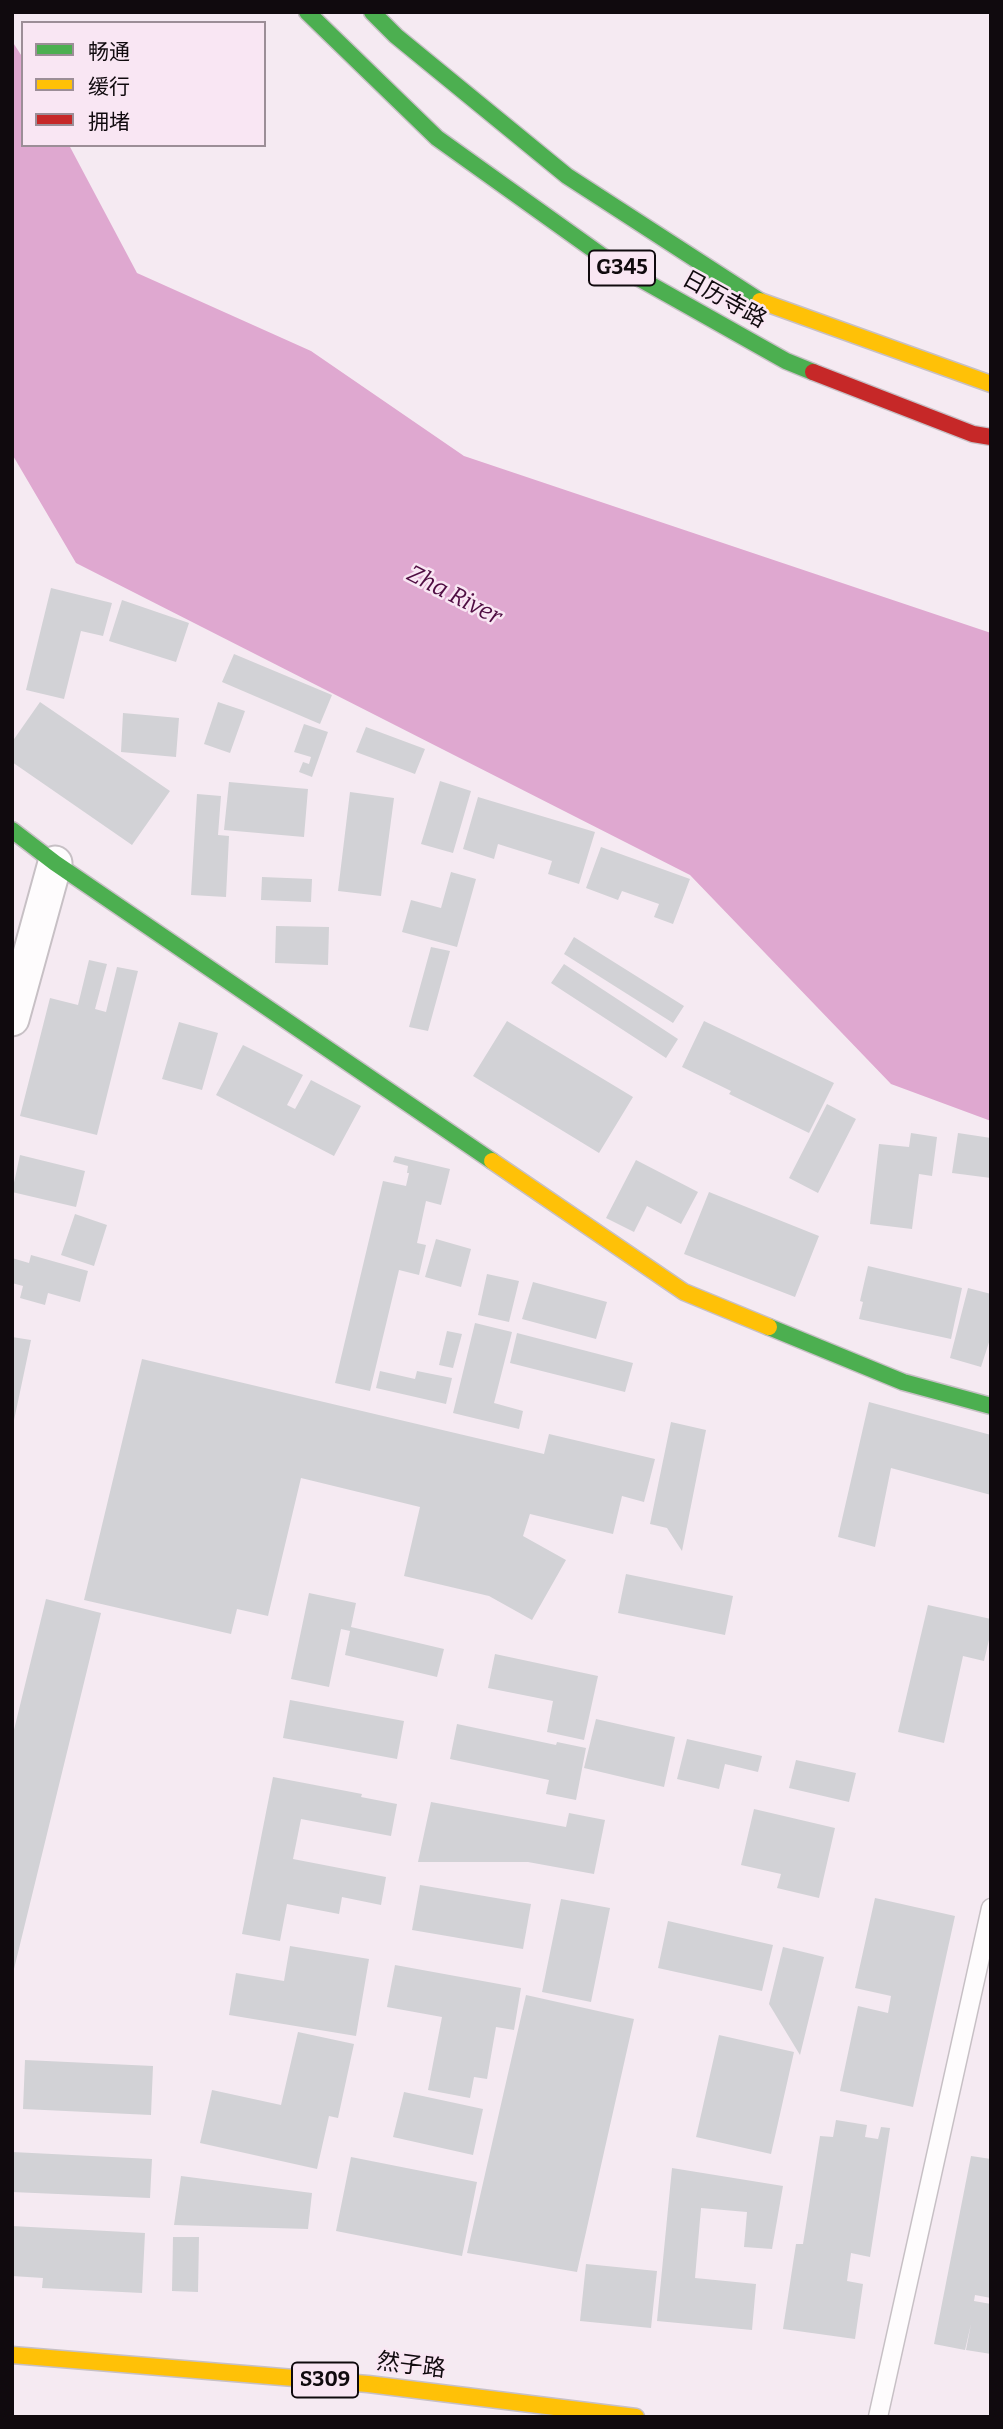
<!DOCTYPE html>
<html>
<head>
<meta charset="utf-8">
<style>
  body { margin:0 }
  #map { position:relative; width:1003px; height:2429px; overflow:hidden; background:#f5eaf2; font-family:Bitter,"Noto Sans SC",serif }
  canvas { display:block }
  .frame { position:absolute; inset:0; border:14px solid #100a0e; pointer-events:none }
  .legend { position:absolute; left:21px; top:21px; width:245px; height:126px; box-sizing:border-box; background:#f9e6f3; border:2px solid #9c8e97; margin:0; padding:9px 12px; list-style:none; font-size:21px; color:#100a0e }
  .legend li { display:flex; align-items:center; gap:14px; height:35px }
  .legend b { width:35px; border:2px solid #9c8e97 }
</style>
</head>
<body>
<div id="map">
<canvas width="1003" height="2429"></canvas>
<div class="frame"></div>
<ul class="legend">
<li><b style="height:9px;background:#4caf50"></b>畅通</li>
<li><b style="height:9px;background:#ffc107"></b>缓行</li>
<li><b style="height:9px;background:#c62828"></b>拥堵</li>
</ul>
</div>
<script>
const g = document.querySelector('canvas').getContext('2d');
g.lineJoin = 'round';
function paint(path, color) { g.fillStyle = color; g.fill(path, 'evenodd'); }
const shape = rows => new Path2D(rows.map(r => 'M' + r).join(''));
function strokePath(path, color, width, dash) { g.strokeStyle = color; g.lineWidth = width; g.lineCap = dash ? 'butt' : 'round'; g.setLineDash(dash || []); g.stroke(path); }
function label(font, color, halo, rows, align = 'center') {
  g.font = font + ' Bitter,"Noto Sans SC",serif'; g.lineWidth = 5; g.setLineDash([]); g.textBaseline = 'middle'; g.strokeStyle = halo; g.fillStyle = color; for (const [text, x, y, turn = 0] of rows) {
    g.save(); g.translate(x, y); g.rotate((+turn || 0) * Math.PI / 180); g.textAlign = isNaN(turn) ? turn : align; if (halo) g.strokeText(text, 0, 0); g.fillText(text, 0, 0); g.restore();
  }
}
paint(shape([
  [12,41,23,58,23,145,69,145,137,273,311,351,464,456,991,633,991,1121,891,1084,690,875,76,563,12,454]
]), '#dfa8d0');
paint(shape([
  [51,588,112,603,103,636,81,631,64,699,26,690],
  [122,600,189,623,176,662,109,641],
  [234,654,332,695,320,724,222,682],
  [40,702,170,791,132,845,12,762,12,742],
  [218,702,245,711,230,753,204,744],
  [123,713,179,718,176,757,121,752],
  [304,724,328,732,312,777,299,772,303,762,309,764,311,757,294,752],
  [366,727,425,749,415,774,356,752],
  [440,781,471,791,453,853,421,844],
  [229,782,308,789,304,837,224,830],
  [350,792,394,798,381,896,338,891],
  [197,794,221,796,218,835,229,836,226,897,191,895],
  [478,797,595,832,579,884,548,874,552,861,498,844,494,859,463,849],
  [601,847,690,879,673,924,654,917,659,904,622,891,618,900,586,888],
  [451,872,476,879,457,947,402,932,411,900,441,908],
  [262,877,312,879,311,902,261,900],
  [276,926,329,927,328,965,275,963],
  [574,937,684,1006,673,1023,564,954],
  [431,947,450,951,428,1031,409,1027],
  [89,960,107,964,95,1009,106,1012,117,967,138,971,97,1135,20,1116,50,998,78,1005],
  [564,964,678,1039,666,1058,551,983],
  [507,1021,633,1097,599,1153,473,1076],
  [704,1021,834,1083,809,1133,729,1094,731,1091,682,1067],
  [179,1022,218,1033,202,1090,162,1079],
  [243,1045,303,1075,287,1105,295,1109,311,1080,361,1106,334,1156,216,1095],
  [827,1104,856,1119,818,1193,789,1178],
  [911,1133,937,1137,932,1176,919,1174,912,1229,870,1224,879,1144,909,1147],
  [958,1133,991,1138,991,1178,952,1173],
  [20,1155,85,1171,76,1207,12,1192],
  [395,1156,450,1169,441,1205,426,1201,417,1243,426,1245,419,1275,399,1270,370,1391,335,1383,383,1181,406,1186,409,1173,407,1173,408,1166,393,1162],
  [636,1160,698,1192,681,1224,647,1206,634,1232,606,1218],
  [709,1192,819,1236,795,1297,684,1254],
  [75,1214,107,1225,94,1266,61,1255],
  [436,1239,471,1249,461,1287,425,1277],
  [31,1255,88,1271,80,1302,48,1293,45,1305,20,1298,23,1286,12,1283,12,1258,29,1263],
  [868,1266,962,1288,951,1339,859,1319,863,1302,860,1301],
  [487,1274,519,1281,509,1322,478,1315],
  [533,1282,607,1302,596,1339,522,1319],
  [968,1288,991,1294,991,1336,981,1367,950,1358],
  [475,1323,512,1332,494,1403,523,1411,519,1429,453,1413],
  [447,1331,462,1334,453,1368,439,1365],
  [517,1333,633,1363,625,1392,510,1363],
  [12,1337,31,1340,13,1425,12,1425],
  [142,1359,544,1454,549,1434,655,1459,644,1502,622,1496,613,1534,530,1514,523,1536,566,1560,532,1620,489,1596,404,1576,420,1507,301,1478,268,1616,237,1609,231,1634,84,1600],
  [380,1371,415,1379,417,1371,452,1378,446,1404,376,1388],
  [869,1402,991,1435,991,1495,891,1468,875,1547,838,1537],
  [671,1422,706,1430,682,1551,667,1528,650,1524],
  [626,1574,733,1596,725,1635,618,1613],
  [309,1593,356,1603,351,1627,444,1649,437,1677,345,1655,350,1631,341,1629,329,1687,291,1679],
  [46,1599,101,1613,13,1973,12,1738],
  [928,1605,991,1619,991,1631,984,1661,963,1656,944,1743,898,1732],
  [495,1654,598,1676,584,1740,547,1732,553,1701,488,1688],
  [290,1700,404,1721,397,1759,283,1738],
  [596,1719,675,1737,664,1787,584,1768],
  [457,1724,556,1745,557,1742,586,1748,576,1800,546,1794,549,1780,450,1759],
  [687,1739,762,1756,758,1772,725,1764,719,1789,677,1779],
  [796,1760,856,1773,849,1802,789,1788],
  [273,1777,362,1794,361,1797,397,1804,391,1836,301,1819,293,1859,386,1877,381,1905,342,1897,339,1914,287,1904,280,1941,242,1934],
  [431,1802,566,1827,569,1813,605,1820,594,1874,528,1862,418,1862],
  [754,1809,835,1828,819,1898,777,1888,781,1874,741,1865],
  [420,1885,531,1904,523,1949,412,1930],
  [875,1898,955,1916,913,2107,840,2091,858,2006,888,2013,891,1996,855,1988],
  [561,1899,610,1908,591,2002,542,1992],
  [668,1921,773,1945,762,1991,658,1968],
  [290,1946,369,1959,356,2036,229,2015,236,1973,284,1981],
  [783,1947,824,1957,800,2055,769,2004],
  [395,1965,521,1988,514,2030,496,2027,487,2079,474,2077,470,2098,428,2090,442,2017,387,2007],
  [526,1995,634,2019,577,2272,467,2253],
  [298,2032,354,2044,338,2118,329,2116,317,2169,200,2143,212,2090,281,2105],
  [719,2035,794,2052,771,2154,696,2137],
  [25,2060,153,2066,151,2115,23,2109],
  [404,2092,483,2109,473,2155,393,2137],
  [836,2120,867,2125,865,2137,878,2139,881,2127,890,2128,870,2257,851,2253,847,2281,863,2284,855,2339,783,2329,796,2244,803,2244,820,2136,833,2137],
  [12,2152,152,2159,150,2198,12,2192],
  [971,2156,991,2159,991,2298,975,2295,974,2301,991,2304,991,2354,966,2350,971,2324,965,2350,934,2344],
  [351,2157,477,2182,462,2256,336,2231],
  [672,2168,783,2186,772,2249,744,2247,747,2212,701,2208,695,2278,756,2284,752,2330,657,2321],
  [181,2176,312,2193,308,2229,174,2225],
  [12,2226,145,2233,142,2293,42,2288,43,2278,12,2276],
  [173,2237,199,2237,198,2292,172,2291],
  [586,2264,657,2271,651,2328,580,2321]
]), '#d2d2d6');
const lane = shape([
  [878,2417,991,1908]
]);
const street = shape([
  [12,1019,55,863]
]);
const fast = shape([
  [307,12,437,138,612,263,786,361,813,372],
  [372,12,396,36,567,176,760,301],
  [12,830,55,863,492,1161],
  [769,1327,903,1382,991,1406]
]);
const slow = shape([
  [760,301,991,384],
  [492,1161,684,1292,769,1327],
  [12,2355,368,2384,636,2417]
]);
const jam = shape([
  [813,372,973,434,991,437]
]);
strokePath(lane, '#c7c0c5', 21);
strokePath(street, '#c7c0c5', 37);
strokePath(fast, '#c7c0c5', 19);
strokePath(slow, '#c7c0c5', 19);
strokePath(jam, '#c7c0c5', 19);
strokePath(lane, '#fefcfd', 18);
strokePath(street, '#fefcfd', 33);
strokePath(fast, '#4caf50', 16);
strokePath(slow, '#ffc107', 16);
strokePath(jam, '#c62828', 16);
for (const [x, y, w] of [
  [622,268,66],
  [325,2380,66]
]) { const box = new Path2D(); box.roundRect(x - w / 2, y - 17.5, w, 35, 5); g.fillStyle = '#f9e6f3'; g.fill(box); strokePath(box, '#100a0e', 2); }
label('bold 21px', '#100a0e', null, [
  ["G345",622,268],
  ["S309",325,2380]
]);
label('23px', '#100a0e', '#f9e6f3', [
  ["日历寺路",724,300,29],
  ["然子路",411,2366,7]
]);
label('italic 24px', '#4f0d42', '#f9e6f3', [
  ["Zha River",454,596,27]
]);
</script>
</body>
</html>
